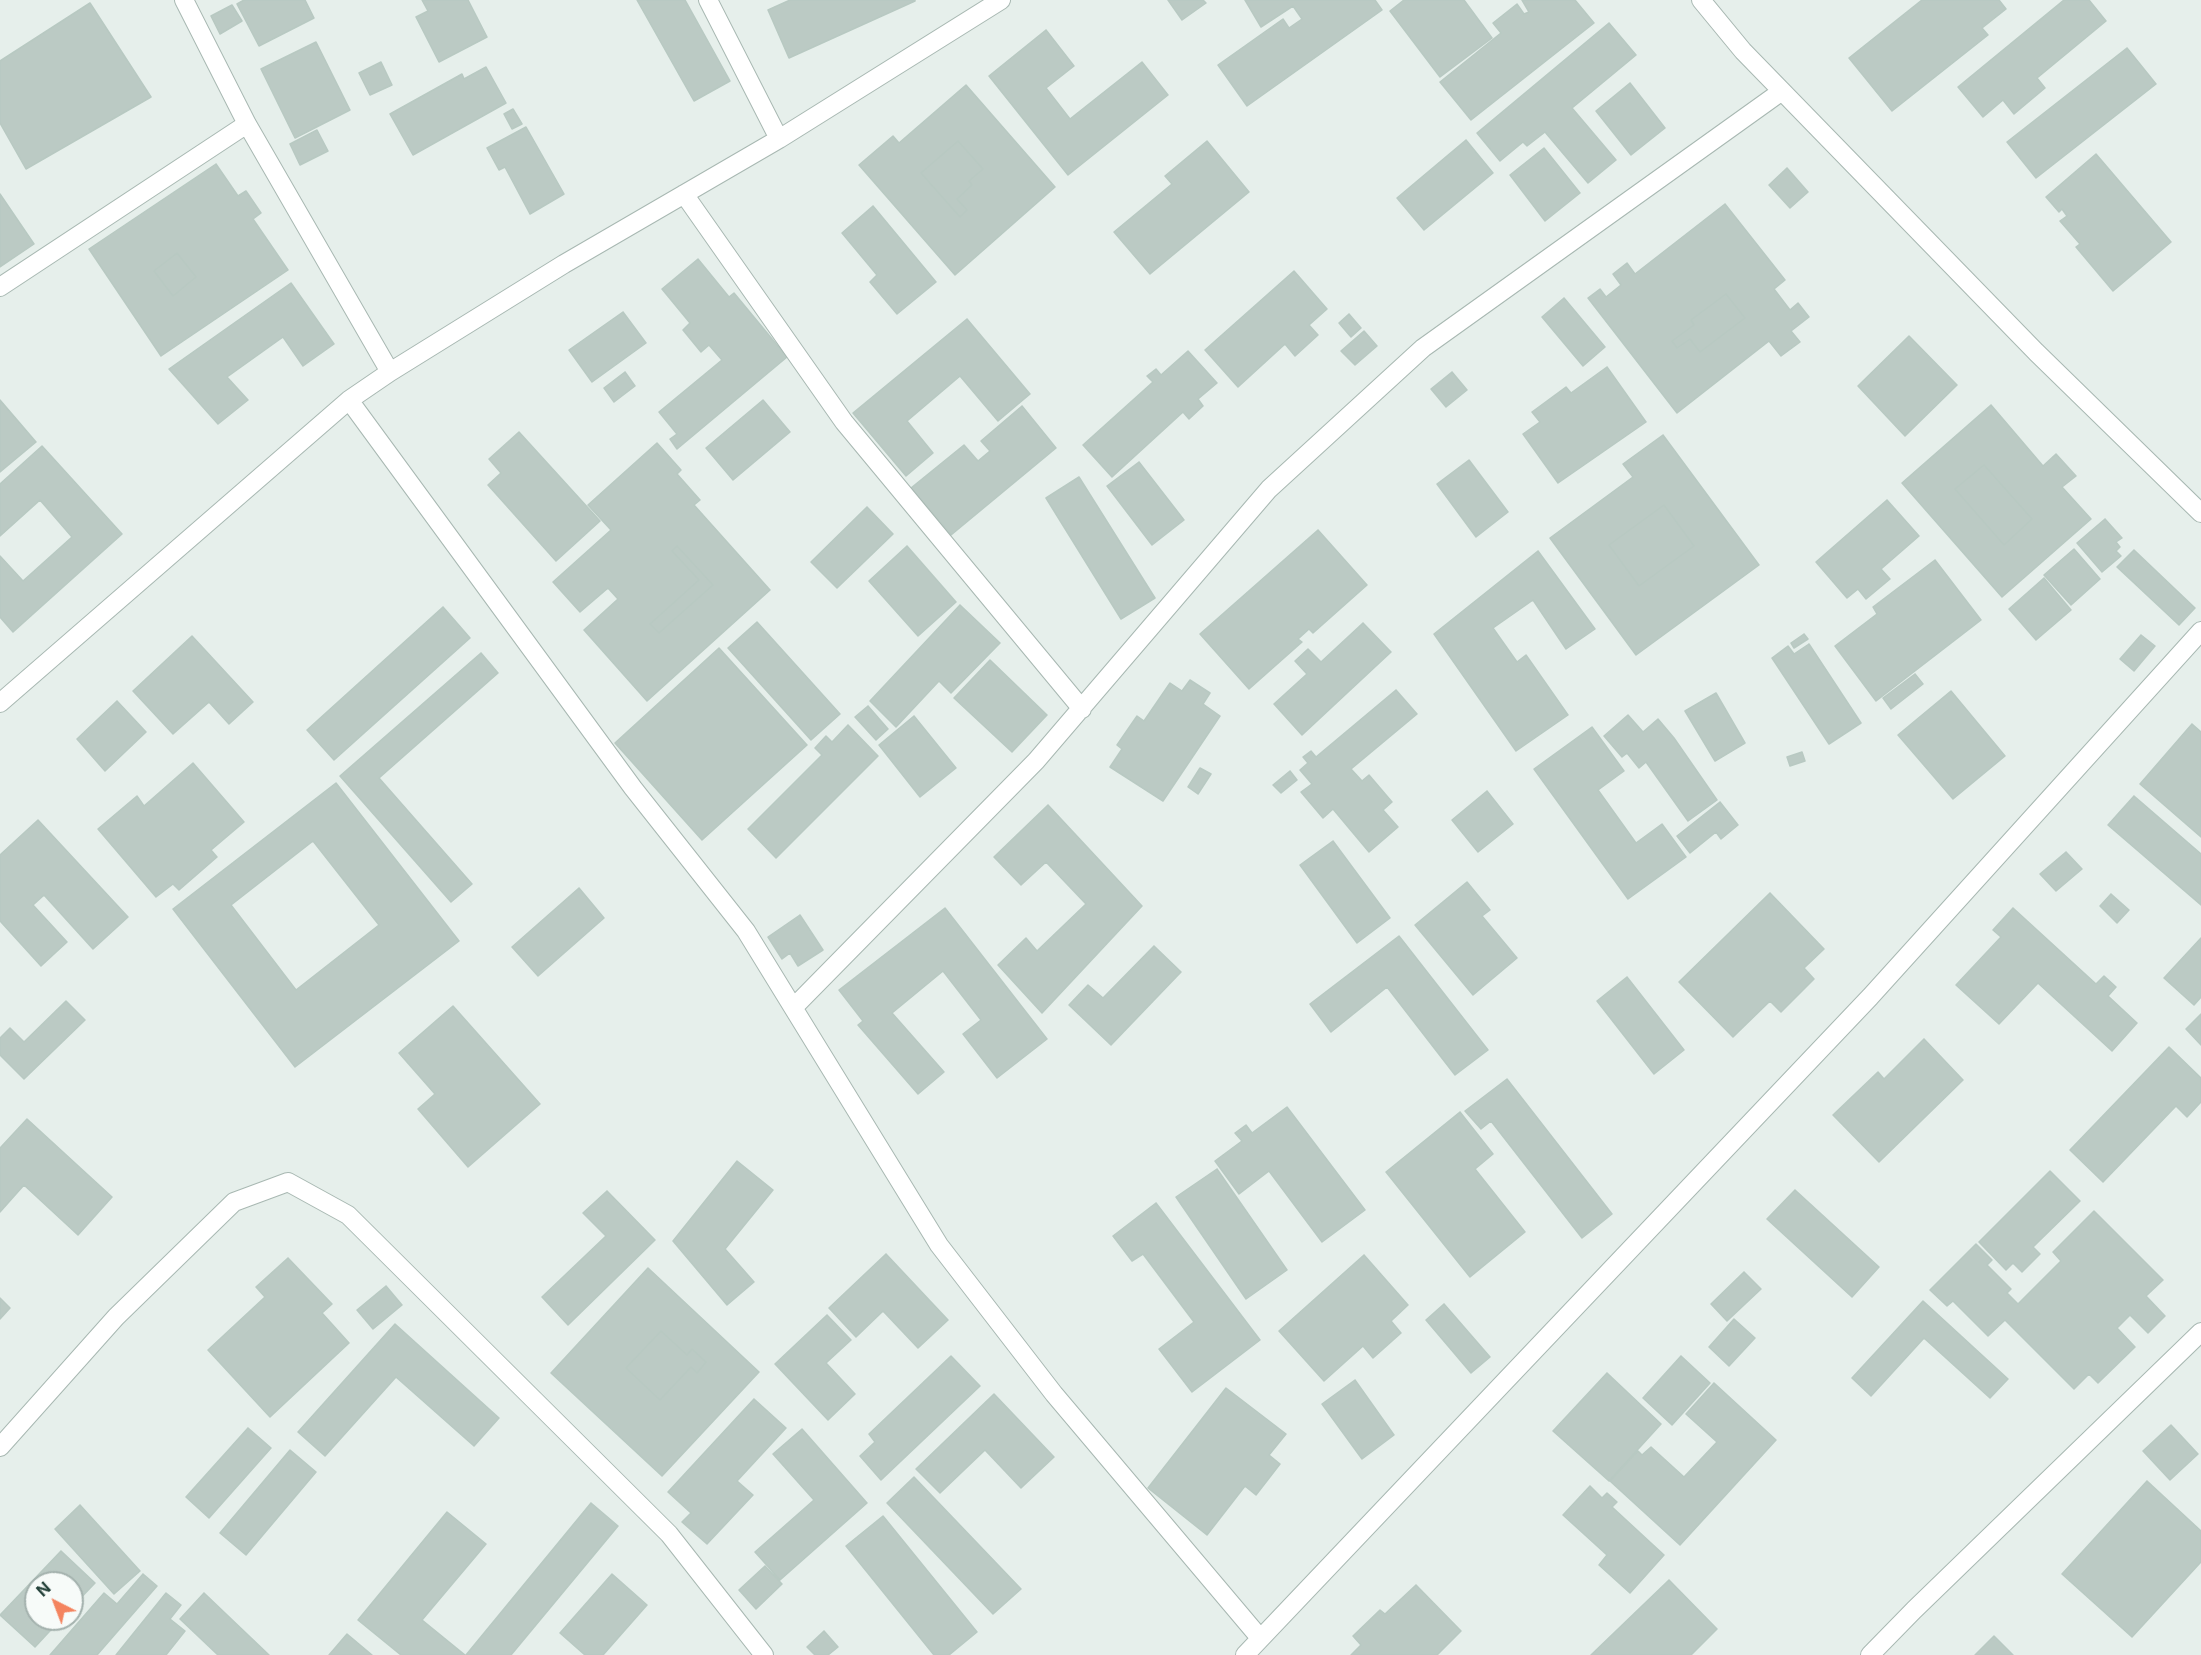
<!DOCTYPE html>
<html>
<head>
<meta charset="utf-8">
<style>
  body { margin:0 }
  #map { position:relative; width:2201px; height:1655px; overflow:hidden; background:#e6efeb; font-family:Inter,sans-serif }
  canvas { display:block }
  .north { position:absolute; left:24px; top:1571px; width:60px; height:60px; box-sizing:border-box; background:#f7fbf9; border:2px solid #a3b1ad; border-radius:50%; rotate:318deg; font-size:16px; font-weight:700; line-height:24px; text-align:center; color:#24423a }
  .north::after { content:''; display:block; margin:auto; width:21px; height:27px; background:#f4845f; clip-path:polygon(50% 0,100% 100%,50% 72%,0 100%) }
</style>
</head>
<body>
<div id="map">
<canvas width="2201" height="1655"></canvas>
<div class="north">N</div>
</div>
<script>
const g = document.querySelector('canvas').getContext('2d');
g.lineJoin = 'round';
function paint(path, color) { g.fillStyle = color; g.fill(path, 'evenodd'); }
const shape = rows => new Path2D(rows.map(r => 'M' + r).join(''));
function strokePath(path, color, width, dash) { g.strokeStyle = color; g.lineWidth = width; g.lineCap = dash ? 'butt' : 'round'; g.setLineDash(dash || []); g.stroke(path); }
const building = shape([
  [244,0,305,0,314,18,259,46,237,4,244,0],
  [422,0,468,0,487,37,439,62,416,17,428,11,422,0],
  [637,0,685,0,730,81,694,101,637,0],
  [790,0,915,0,915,1,789,58,768,10,790,0],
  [1168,0,1203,0,1206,3,1182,20,1168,0],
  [1245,0,1375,0,1382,10,1247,106,1218,65,1283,19,1289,28,1302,19,1293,6,1261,27,1245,0],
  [1404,0,1464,0,1492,38,1440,77,1390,11,1404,0],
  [1575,0,1594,23,1471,120,1440,82,1501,33,1493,23,1517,4,1524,14,1529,12,1522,0,1575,0],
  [1922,0,1999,0,2006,9,1982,28,1988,35,1892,111,1849,58,1922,0],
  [2064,0,2089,0,2106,21,2037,78,2045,88,2014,114,2003,100,1983,117,1958,87,2064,0],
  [90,3,151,97,26,169,0,123,0,61,90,3],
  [232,5,242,21,220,34,211,16,232,5],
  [1609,23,1636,55,1572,108,1616,160,1588,183,1545,132,1527,146,1523,142,1500,161,1477,133,1609,23],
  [1046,30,1074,66,1046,88,1070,119,1142,62,1168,95,1068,175,989,76,1046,30],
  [316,42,350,110,295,138,261,69,316,42],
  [2127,48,2156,84,2036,178,2007,142,2127,48],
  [381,62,392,85,370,95,359,73,381,62],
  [486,67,506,103,413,155,390,114,462,74,464,79,486,67],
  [1630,83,1665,128,1631,155,1596,111,1630,83],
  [966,85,1055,187,955,275,859,165,893,136,899,143,966,85],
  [958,141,983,169,969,181,972,185,957,199,967,210,960,217,921,173,958,141],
  [513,109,522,124,512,129,504,114,513,109],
  [526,127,564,194,530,214,505,167,499,170,487,148,526,127],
  [317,130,328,151,300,165,290,144,317,130],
  [1466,140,1493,173,1424,230,1397,198,1466,140],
  [958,141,983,169,969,181,972,185,957,199,967,210,960,217,921,173,958,141],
  [1207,141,1249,192,1150,274,1114,232,1172,184,1165,176,1207,141],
  [1544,148,1580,193,1545,221,1510,175,1544,148],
  [2096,154,2171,242,2113,291,2076,247,2080,244,2060,221,2067,216,2062,209,2059,212,2046,197,2096,154],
  [216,164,238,196,246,191,261,213,253,219,288,270,161,356,89,249,216,164],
  [177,253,196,277,173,296,154,271,177,253],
  [1787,168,1808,192,1790,208,1769,185,1787,168],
  [0,194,34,244,0,267,0,194],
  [1725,204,1785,280,1774,289,1790,310,1798,303,1809,317,1791,331,1800,342,1781,356,1769,341,1677,413,1588,298,1600,289,1606,297,1621,285,1613,274,1627,263,1635,274,1725,204],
  [1726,294,1745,318,1700,352,1690,339,1677,348,1672,341,1694,325,1691,320,1726,294],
  [873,206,936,282,897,314,870,282,877,275,842,233,873,206],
  [177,253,196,277,173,296,154,271,177,253],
  [698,259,729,297,734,293,787,357,677,449,670,439,677,434,659,412,722,360,709,345,701,352,683,330,690,323,662,289,698,259],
  [1294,271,1327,309,1309,325,1318,335,1295,356,1285,344,1238,387,1205,350,1294,271],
  [291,283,334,344,303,366,283,337,227,377,248,400,218,424,169,369,291,283],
  [1726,294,1745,318,1700,352,1690,339,1677,348,1672,341,1694,325,1691,320,1726,294],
  [1564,298,1605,347,1583,366,1542,317,1564,298],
  [623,312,646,343,592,382,569,350,623,312],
  [1349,314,1361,328,1351,337,1339,323,1349,314],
  [967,319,1030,394,998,421,960,376,907,421,933,453,906,476,853,413,967,319],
  [1364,331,1377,346,1355,365,1341,351,1364,331],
  [1909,336,1957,385,1905,436,1858,386,1909,336],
  [1188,351,1217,383,1198,399,1203,406,1189,419,1183,412,1112,477,1083,445,1153,382,1147,376,1156,369,1161,375,1188,351],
  [1607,367,1646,422,1558,483,1523,434,1540,422,1532,412,1566,387,1571,393,1607,367],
  [625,372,635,386,614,402,604,388,625,372],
  [1452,372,1467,390,1446,407,1431,389,1452,372],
  [0,400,36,442,0,472,0,400],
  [763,400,790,432,733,480,706,448,763,400],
  [1991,405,2043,466,2056,454,2076,476,2062,487,2091,519,2002,597,1902,483,1991,405],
  [1984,465,2032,519,2004,545,1955,489,1984,465],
  [1022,406,1056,448,951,535,911,488,964,445,978,461,990,451,981,441,1022,406],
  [519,432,600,521,556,561,488,485,501,473,489,459,519,432],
  [1663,435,1759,565,1636,655,1550,538,1633,477,1623,464,1663,435],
  [1664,505,1694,546,1639,586,1609,545,1664,505],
  [657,443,681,470,677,474,700,500,694,505,770,590,647,701,584,630,618,599,608,588,580,612,553,582,611,530,588,505,657,443],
  [677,546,713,585,659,633,650,624,699,580,672,551,677,546],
  [42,446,122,534,13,632,0,617,0,556,23,581,72,537,40,500,0,536,0,484,42,446],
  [1469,460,1508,512,1476,537,1437,484,1469,460],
  [1139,462,1184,520,1152,545,1107,486,1139,462],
  [1984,465,2032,519,2004,545,1955,489,1984,465],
  [1079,477,1155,598,1121,619,1046,498,1079,477],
  [1887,500,1919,536,1881,569,1890,579,1866,599,1858,589,1847,598,1816,562,1887,500],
  [1664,505,1694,546,1639,586,1609,545,1664,505],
  [867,507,893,534,837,588,811,562,867,507],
  [2105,519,2122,538,2116,542,2120,547,2116,551,2121,556,2102,572,2077,543,2105,519],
  [1318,530,1367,585,1313,633,1309,629,1298,639,1302,642,1249,689,1200,634,1318,530],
  [677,546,713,585,659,633,650,624,699,580,672,551,677,546],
  [907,546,956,602,918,636,869,581,907,546],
  [2074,549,2100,579,2071,605,2044,575,2074,549],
  [2134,550,2195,608,2179,625,2117,567,2134,550],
  [1538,551,1595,629,1566,649,1533,600,1493,628,1517,662,1526,655,1568,715,1516,751,1434,634,1538,551],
  [1935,560,1981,620,1876,701,1835,646,1877,614,1873,607,1935,560],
  [2044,578,2071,610,2036,640,2009,609,2044,578],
  [960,605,1000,643,951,693,939,681,896,727,870,701,960,605],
  [443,607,470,638,334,760,307,730,443,607],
  [757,622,840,714,811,740,728,648,757,622],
  [1363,623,1391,652,1302,735,1274,704,1307,674,1295,661,1308,649,1321,662,1363,623],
  [1804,634,1808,639,1794,648,1791,643,1804,634],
  [2141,635,2155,646,2134,671,2120,659,2141,635],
  [192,636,253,702,229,724,209,702,173,734,133,691,192,636],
  [1809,644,1861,723,1829,744,1772,658,1788,646,1794,654,1809,644],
  [719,648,807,745,702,840,615,743,719,648],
  [481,653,498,673,379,778,472,884,451,902,340,776,481,653],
  [990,660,1047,715,1012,752,954,698,990,660],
  [1915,674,1923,684,1891,709,1883,698,1915,674],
  [1190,680,1210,693,1203,704,1220,716,1163,801,1110,767,1122,749,1117,745,1137,716,1144,721,1170,683,1182,691,1190,680],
  [1396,690,1417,714,1351,769,1362,781,1369,775,1392,802,1383,810,1398,827,1369,852,1333,809,1323,818,1301,792,1312,784,1300,770,1308,763,1303,757,1311,751,1316,757,1396,690],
  [1951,691,2005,756,1953,799,1898,735,1951,691],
  [1716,693,1745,743,1715,761,1685,711,1716,693],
  [117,701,146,732,105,771,77,739,117,701],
  [868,706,888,729,876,740,855,717,868,706],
  [1628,715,1643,732,1658,719,1674,738,1717,800,1688,821,1646,762,1639,768,1627,753,1622,757,1604,736,1628,715],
  [914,716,956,768,920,797,879,745,914,716],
  [2192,724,2201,732,2201,837,2140,784,2192,724],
  [848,725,878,756,776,858,748,829,822,755,815,748,826,736,832,742,848,725],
  [1592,727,1624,771,1598,790,1636,843,1662,824,1686,857,1628,899,1534,769,1592,727],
  [1802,752,1805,761,1790,766,1787,757,1802,752],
  [193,763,244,822,211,850,217,857,179,890,173,884,156,897,98,829,137,796,144,806,193,763],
  [1200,768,1211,774,1198,794,1188,787,1200,768],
  [1290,771,1297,780,1281,793,1273,785,1290,771],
  [336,783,459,941,295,1067,173,909,336,783],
  [313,841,379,925,296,990,231,905,313,841],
  [1487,791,1513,824,1478,852,1452,820,1487,791],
  [2134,796,2201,854,2201,905,2108,825,2134,796],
  [1720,802,1738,825,1721,839,1716,832,1690,853,1677,836,1720,802],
  [1048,805,1142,906,1042,1013,998,965,1026,938,1037,951,1086,904,1046,862,1021,885,994,857,1048,805],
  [38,820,128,917,93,949,44,895,33,905,67,942,41,966,0,921,0,855,38,820],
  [1333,841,1390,918,1357,943,1300,865,1333,841],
  [2066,852,2082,869,2056,891,2040,874,2066,852],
  [1467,882,1490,910,1482,916,1517,958,1473,995,1415,925,1467,882],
  [579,888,604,918,538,976,512,947,579,888],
  [1770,893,1824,949,1804,968,1814,979,1781,1012,1770,1001,1733,1037,1679,982,1770,893],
  [2111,894,2129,910,2117,923,2100,906,2111,894],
  [945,908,1047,1039,997,1078,963,1034,981,1020,943,971,892,1013,944,1072,918,1094,858,1025,863,1021,839,990,945,908],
  [2013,908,2096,984,2104,976,2116,987,2108,996,2137,1023,2112,1051,2038,983,1999,1024,1956,985,2001,937,1993,930,2013,908],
  [800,915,823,950,798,966,790,953,782,959,768,937,800,915],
  [1399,936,1488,1050,1455,1075,1387,987,1331,1032,1310,1004,1399,936],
  [2201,938,2201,997,2194,1005,2164,978,2201,938],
  [1154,946,1181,972,1111,1045,1069,1005,1088,985,1103,998,1154,946],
  [1627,977,1684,1050,1654,1074,1597,1001,1627,977],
  [66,1001,85,1020,24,1079,0,1055,0,1038,10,1028,24,1042,66,1001],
  [453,1006,540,1104,468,1167,418,1109,435,1094,399,1053,453,1006],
  [2201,1014,2201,1045,2186,1029,2201,1014],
  [1924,1039,1963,1080,1879,1162,1833,1115,1878,1072,1884,1079,1924,1039],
  [2169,1047,2201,1078,2201,1102,2187,1117,2176,1106,2103,1182,2070,1150,2169,1047],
  [1507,1079,1612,1214,1582,1238,1491,1121,1481,1129,1465,1111,1507,1079],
  [1287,1107,1365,1210,1322,1242,1269,1171,1239,1194,1215,1161,1242,1141,1235,1133,1246,1125,1252,1133,1287,1107],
  [1460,1112,1493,1154,1475,1169,1525,1232,1470,1277,1386,1172,1460,1112],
  [27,1119,112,1197,78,1235,24,1185,0,1212,0,1148,27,1119],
  [737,1161,773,1190,725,1249,754,1282,727,1305,673,1241,737,1161],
  [1217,1169,1287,1270,1246,1299,1176,1197,1217,1169],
  [2050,1171,2080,1201,2033,1247,2040,1254,2022,1272,2013,1263,2006,1270,1979,1242,2050,1171],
  [1795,1190,1879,1267,1852,1297,1767,1219,1795,1190],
  [607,1191,655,1240,568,1325,542,1297,606,1236,583,1213,607,1191],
  [1156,1203,1260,1340,1192,1392,1159,1349,1194,1322,1143,1254,1132,1261,1113,1236,1156,1203],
  [2094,1211,2163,1280,2146,1296,2165,1316,2148,1333,2130,1315,2117,1328,2135,1347,2098,1383,2089,1374,2074,1389,2005,1320,1988,1336,1953,1301,1947,1306,1930,1290,1976,1244,1992,1260,1987,1265,2011,1289,2007,1293,2018,1304,2061,1261,2053,1252,2094,1211],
  [886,1254,948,1320,918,1348,883,1311,856,1337,829,1308,886,1254],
  [1364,1255,1408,1305,1391,1321,1401,1333,1373,1358,1363,1346,1324,1381,1279,1331,1364,1255],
  [288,1258,332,1304,322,1313,349,1343,270,1417,208,1350,265,1297,256,1287,288,1258],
  [648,1268,759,1372,662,1476,551,1373,648,1268],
  [661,1331,687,1355,692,1349,706,1362,697,1373,691,1367,660,1400,626,1368,661,1331],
  [1744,1272,1761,1289,1727,1321,1711,1304,1744,1272],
  [386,1286,402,1305,373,1329,357,1310,386,1286],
  [0,1298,10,1308,0,1319,0,1298],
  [1923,1301,2008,1379,1990,1398,1924,1338,1871,1396,1852,1378,1923,1301],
  [1444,1304,1490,1357,1471,1373,1426,1320,1444,1304],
  [827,1315,851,1340,826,1363,855,1394,828,1420,775,1364,827,1315],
  [1734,1319,1755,1338,1729,1366,1709,1347,1734,1319],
  [395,1324,499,1418,474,1446,396,1377,325,1456,298,1432,395,1324],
  [661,1331,687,1355,692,1349,706,1362,697,1373,691,1367,660,1400,626,1368,661,1331],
  [951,1356,980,1386,881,1480,860,1456,875,1442,869,1434,951,1356],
  [1681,1356,1710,1383,1672,1425,1643,1398,1681,1356],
  [1607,1373,1661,1424,1609,1481,1553,1431,1607,1373],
  [1355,1380,1394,1435,1362,1459,1322,1404,1355,1380],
  [1714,1383,1776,1440,1680,1545,1610,1481,1638,1451,1642,1455,1651,1447,1684,1477,1717,1442,1686,1414,1714,1383],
  [1226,1388,1286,1434,1269,1455,1280,1464,1256,1495,1245,1486,1207,1535,1148,1488,1226,1388],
  [994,1394,1054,1457,1021,1488,985,1450,940,1493,916,1469,994,1394],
  [754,1399,786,1428,737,1481,753,1495,707,1544,682,1522,691,1513,668,1492,754,1399],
  [2171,1425,2198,1454,2170,1480,2143,1451,2171,1425],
  [248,1428,271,1448,209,1518,186,1497,248,1428],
  [802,1429,867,1503,780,1580,755,1552,814,1500,773,1454,802,1429],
  [290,1450,316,1472,246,1555,220,1533,290,1450],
  [914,1477,1021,1589,993,1614,887,1503,914,1477],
  [2147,1481,2201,1531,2201,1562,2132,1637,2062,1574,2147,1481],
  [1590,1486,1602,1498,1607,1493,1617,1502,1612,1507,1664,1555,1630,1593,1599,1565,1607,1555,1563,1515,1590,1486],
  [591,1503,618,1526,511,1655,466,1655,591,1503],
  [80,1505,140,1571,114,1594,55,1529,80,1505],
  [447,1512,486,1544,422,1620,465,1655,401,1655,358,1620,447,1512],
  [883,1516,977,1632,949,1655,934,1655,846,1546,883,1516],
  [61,1551,95,1583,72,1607,72,1583,36,1583,36,1619,61,1619,35,1647,0,1615,61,1551],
  [765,1566,782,1584,756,1609,739,1590,765,1566],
  [143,1574,157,1586,97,1655,50,1655,104,1593,117,1604,143,1574],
  [612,1574,647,1605,603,1655,585,1655,560,1633,612,1574],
  [1669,1580,1717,1629,1691,1655,1591,1655,1669,1580],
  [1416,1585,1461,1631,1437,1655,1351,1655,1361,1645,1353,1636,1380,1610,1385,1614,1416,1585],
  [166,1593,181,1605,170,1619,185,1631,166,1655,116,1655,166,1593],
  [204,1593,269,1655,218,1655,180,1619,204,1593],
  [824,1631,838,1647,828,1655,815,1655,807,1647,824,1631],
  [347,1634,372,1655,329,1655,347,1634],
  [1994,1636,2013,1655,1975,1655,1994,1636]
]);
paint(building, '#bbcac4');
strokePath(building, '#b8c9c2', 1.5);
const minor = shape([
  [184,0,247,124,390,372],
  [708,0,779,139],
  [1701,0,1743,51,2036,352,2201,513],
  [684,194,844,422,1082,709],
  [0,287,247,124],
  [349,400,633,788,746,931,939,1245,1054,1394,1260,1638],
  [0,703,349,400,390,372,564,264,779,139,1001,0],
  [794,1007,1036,761,1269,489,1423,348,1782,91],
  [0,1447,116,1317,234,1202,288,1182,348,1215,669,1534,764,1655],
  [1245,1655,1870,997,2201,631],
  [1870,1655,1914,1610,2201,1332]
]);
strokePath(minor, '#a8b8b2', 20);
strokePath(minor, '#fff', 18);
</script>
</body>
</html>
